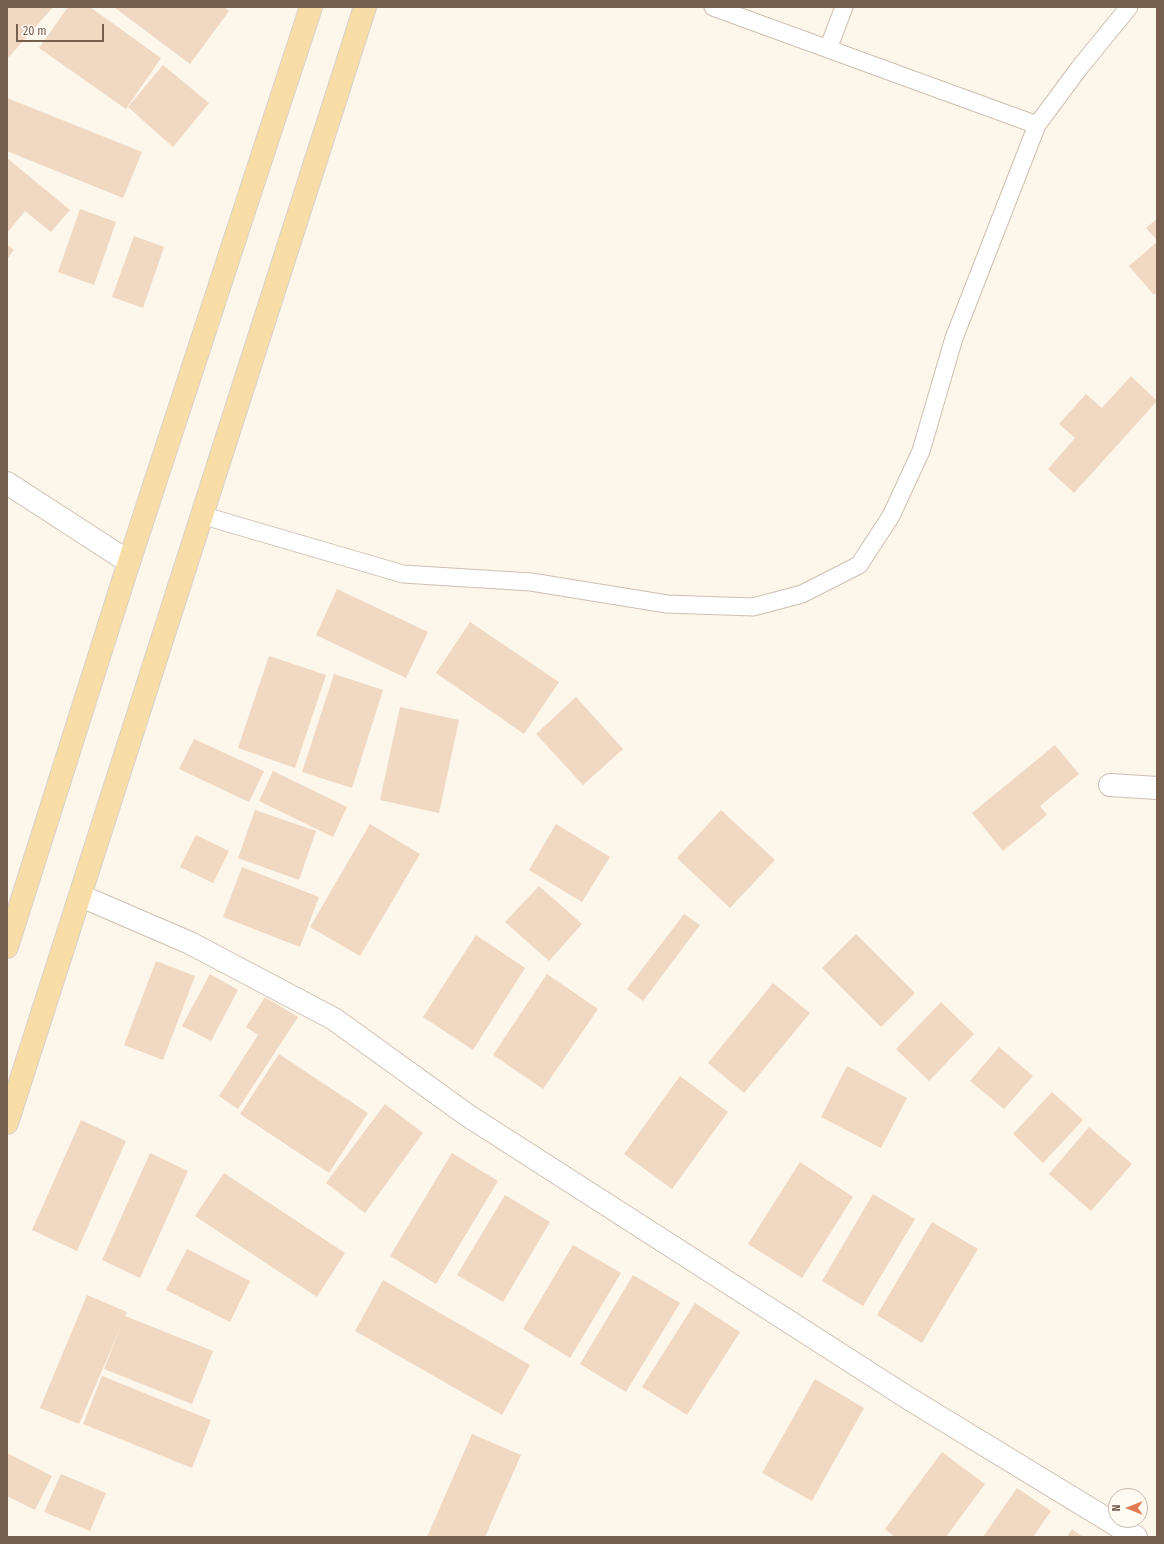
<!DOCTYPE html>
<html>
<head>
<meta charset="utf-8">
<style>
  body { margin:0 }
  #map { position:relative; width:1164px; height:1544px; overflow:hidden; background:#fcf6eb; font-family:"Fira Sans Condensed",sans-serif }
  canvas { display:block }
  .frame { position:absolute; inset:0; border:8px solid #775f4e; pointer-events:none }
  .north { position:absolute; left:1108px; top:1488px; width:40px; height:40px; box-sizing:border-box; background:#fffaf2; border:1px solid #c9bcb0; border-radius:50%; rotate:270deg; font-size:11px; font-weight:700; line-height:16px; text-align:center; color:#775f4e }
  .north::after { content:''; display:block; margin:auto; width:14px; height:18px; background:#e27b54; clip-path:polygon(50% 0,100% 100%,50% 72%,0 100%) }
  .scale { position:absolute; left:16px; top:24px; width:88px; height:18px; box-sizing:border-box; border:2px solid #775f4e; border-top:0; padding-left:5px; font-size:12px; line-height:14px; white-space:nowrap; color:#775f4e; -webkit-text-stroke:3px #fffaf2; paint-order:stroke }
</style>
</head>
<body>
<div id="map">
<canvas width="1164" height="1544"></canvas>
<div class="frame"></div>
<div class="north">N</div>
<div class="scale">20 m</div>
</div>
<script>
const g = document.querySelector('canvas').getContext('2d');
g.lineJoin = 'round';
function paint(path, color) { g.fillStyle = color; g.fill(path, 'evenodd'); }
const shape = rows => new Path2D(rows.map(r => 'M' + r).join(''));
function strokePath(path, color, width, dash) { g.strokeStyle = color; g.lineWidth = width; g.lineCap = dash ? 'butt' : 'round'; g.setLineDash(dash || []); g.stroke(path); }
paint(shape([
  [7,7,53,7,9,57,7,55],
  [68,7,90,7,161,58,126,109,39,48],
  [114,7,224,7,229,11,190,64],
  [163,65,209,103,173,147,128,107],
  [7,98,142,152,123,198,7,151],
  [7,158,70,210,51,232,25,211,7,233],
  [80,209,116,222,94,285,58,272],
  [1157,219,1157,240,1146,228],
  [134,236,164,247,143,308,112,297],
  [1157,242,1157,292,1154,295,1129,266],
  [7,244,14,250,7,259],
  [1131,376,1157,401,1074,493,1048,469,1075,438,1059,424,1086,394,1102,408],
  [337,589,428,632,406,678,316,635],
  [470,622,559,682,524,734,436,673],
  [269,656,326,675,295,768,238,748],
  [334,674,383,690,352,788,302,772],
  [576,697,623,749,583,785,536,734],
  [400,707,459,720,439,813,380,800],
  [194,739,264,771,249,802,179,769],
  [1055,745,1079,774,1040,806,1047,815,1003,851,972,813],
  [273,771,347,807,333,837,259,801],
  [255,810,316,831,299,880,238,858],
  [721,810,775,860,730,908,677,858],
  [370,824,420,854,360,956,310,927],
  [556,824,610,857,582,902,529,870],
  [196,835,229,851,213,883,180,867],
  [242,867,319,897,300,947,223,917],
  [539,886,582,924,549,961,505,922],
  [684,914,700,925,643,1001,627,989],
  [856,934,915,993,881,1027,822,968],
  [476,935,525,968,473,1050,423,1017],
  [156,961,195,976,163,1060,124,1045],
  [210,974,238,990,211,1041,182,1026],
  [547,974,598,1009,543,1089,493,1055],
  [773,983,810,1013,744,1093,708,1063],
  [265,997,298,1017,238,1109,219,1096,258,1035,246,1027],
  [941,1002,974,1034,929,1081,896,1049],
  [999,1047,1033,1076,1004,1109,970,1081],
  [279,1054,368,1113,329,1173,240,1114],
  [847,1066,907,1098,881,1148,821,1117],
  [680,1076,728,1112,672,1189,624,1154],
  [1052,1092,1083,1120,1043,1163,1013,1134],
  [385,1104,423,1133,365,1213,326,1183],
  [81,1120,126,1141,77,1251,32,1230],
  [1089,1127,1132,1164,1091,1211,1049,1174],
  [150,1153,188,1171,140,1278,102,1260],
  [452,1153,498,1181,436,1284,390,1256],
  [800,1162,853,1197,802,1278,748,1244],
  [224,1173,345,1253,317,1297,195,1216],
  [873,1194,915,1219,863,1306,822,1281],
  [505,1195,550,1222,503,1302,457,1275],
  [932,1222,978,1249,922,1343,877,1315],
  [573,1245,621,1273,570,1358,523,1329],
  [187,1249,250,1281,230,1322,166,1290],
  [633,1275,680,1303,626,1392,580,1364],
  [383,1280,530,1365,502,1415,355,1331],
  [87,1295,127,1312,125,1316,213,1351,192,1404,104,1369,122,1324,79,1424,40,1408],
  [695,1303,740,1332,687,1415,642,1387],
  [102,1376,211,1420,192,1468,83,1424],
  [815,1379,864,1408,812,1501,762,1473],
  [472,1434,521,1455,485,1537,427,1537],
  [942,1452,985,1484,946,1537,895,1537,885,1529],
  [7,1453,52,1476,35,1510,7,1496],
  [61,1474,106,1493,90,1531,44,1512],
  [1017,1488,1051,1511,1033,1537,983,1537],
  [1072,1529,1083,1537,1067,1537]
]), '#f1d8c3');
const service = shape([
  [713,7,1037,125],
  [828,49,844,7],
  [201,515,403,574,531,582,667,604,753,607,802,594,859,565,891,516,921,451,954,338,1037,125,1080,67,1129,7]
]);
const minor = shape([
  [7,483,129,562],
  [1110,785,1157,788],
  [81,896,190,943,334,1019,467,1115,908,1398,1136,1537]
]);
const primary = shape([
  [7,947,129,562,311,7],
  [7,1123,365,7]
]);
strokePath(service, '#cfbfb0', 19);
strokePath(minor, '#cfbfb0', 24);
strokePath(primary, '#d9d2cd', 24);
strokePath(service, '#fff', 17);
strokePath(minor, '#fff', 22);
strokePath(primary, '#f8dea6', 22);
</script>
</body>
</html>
